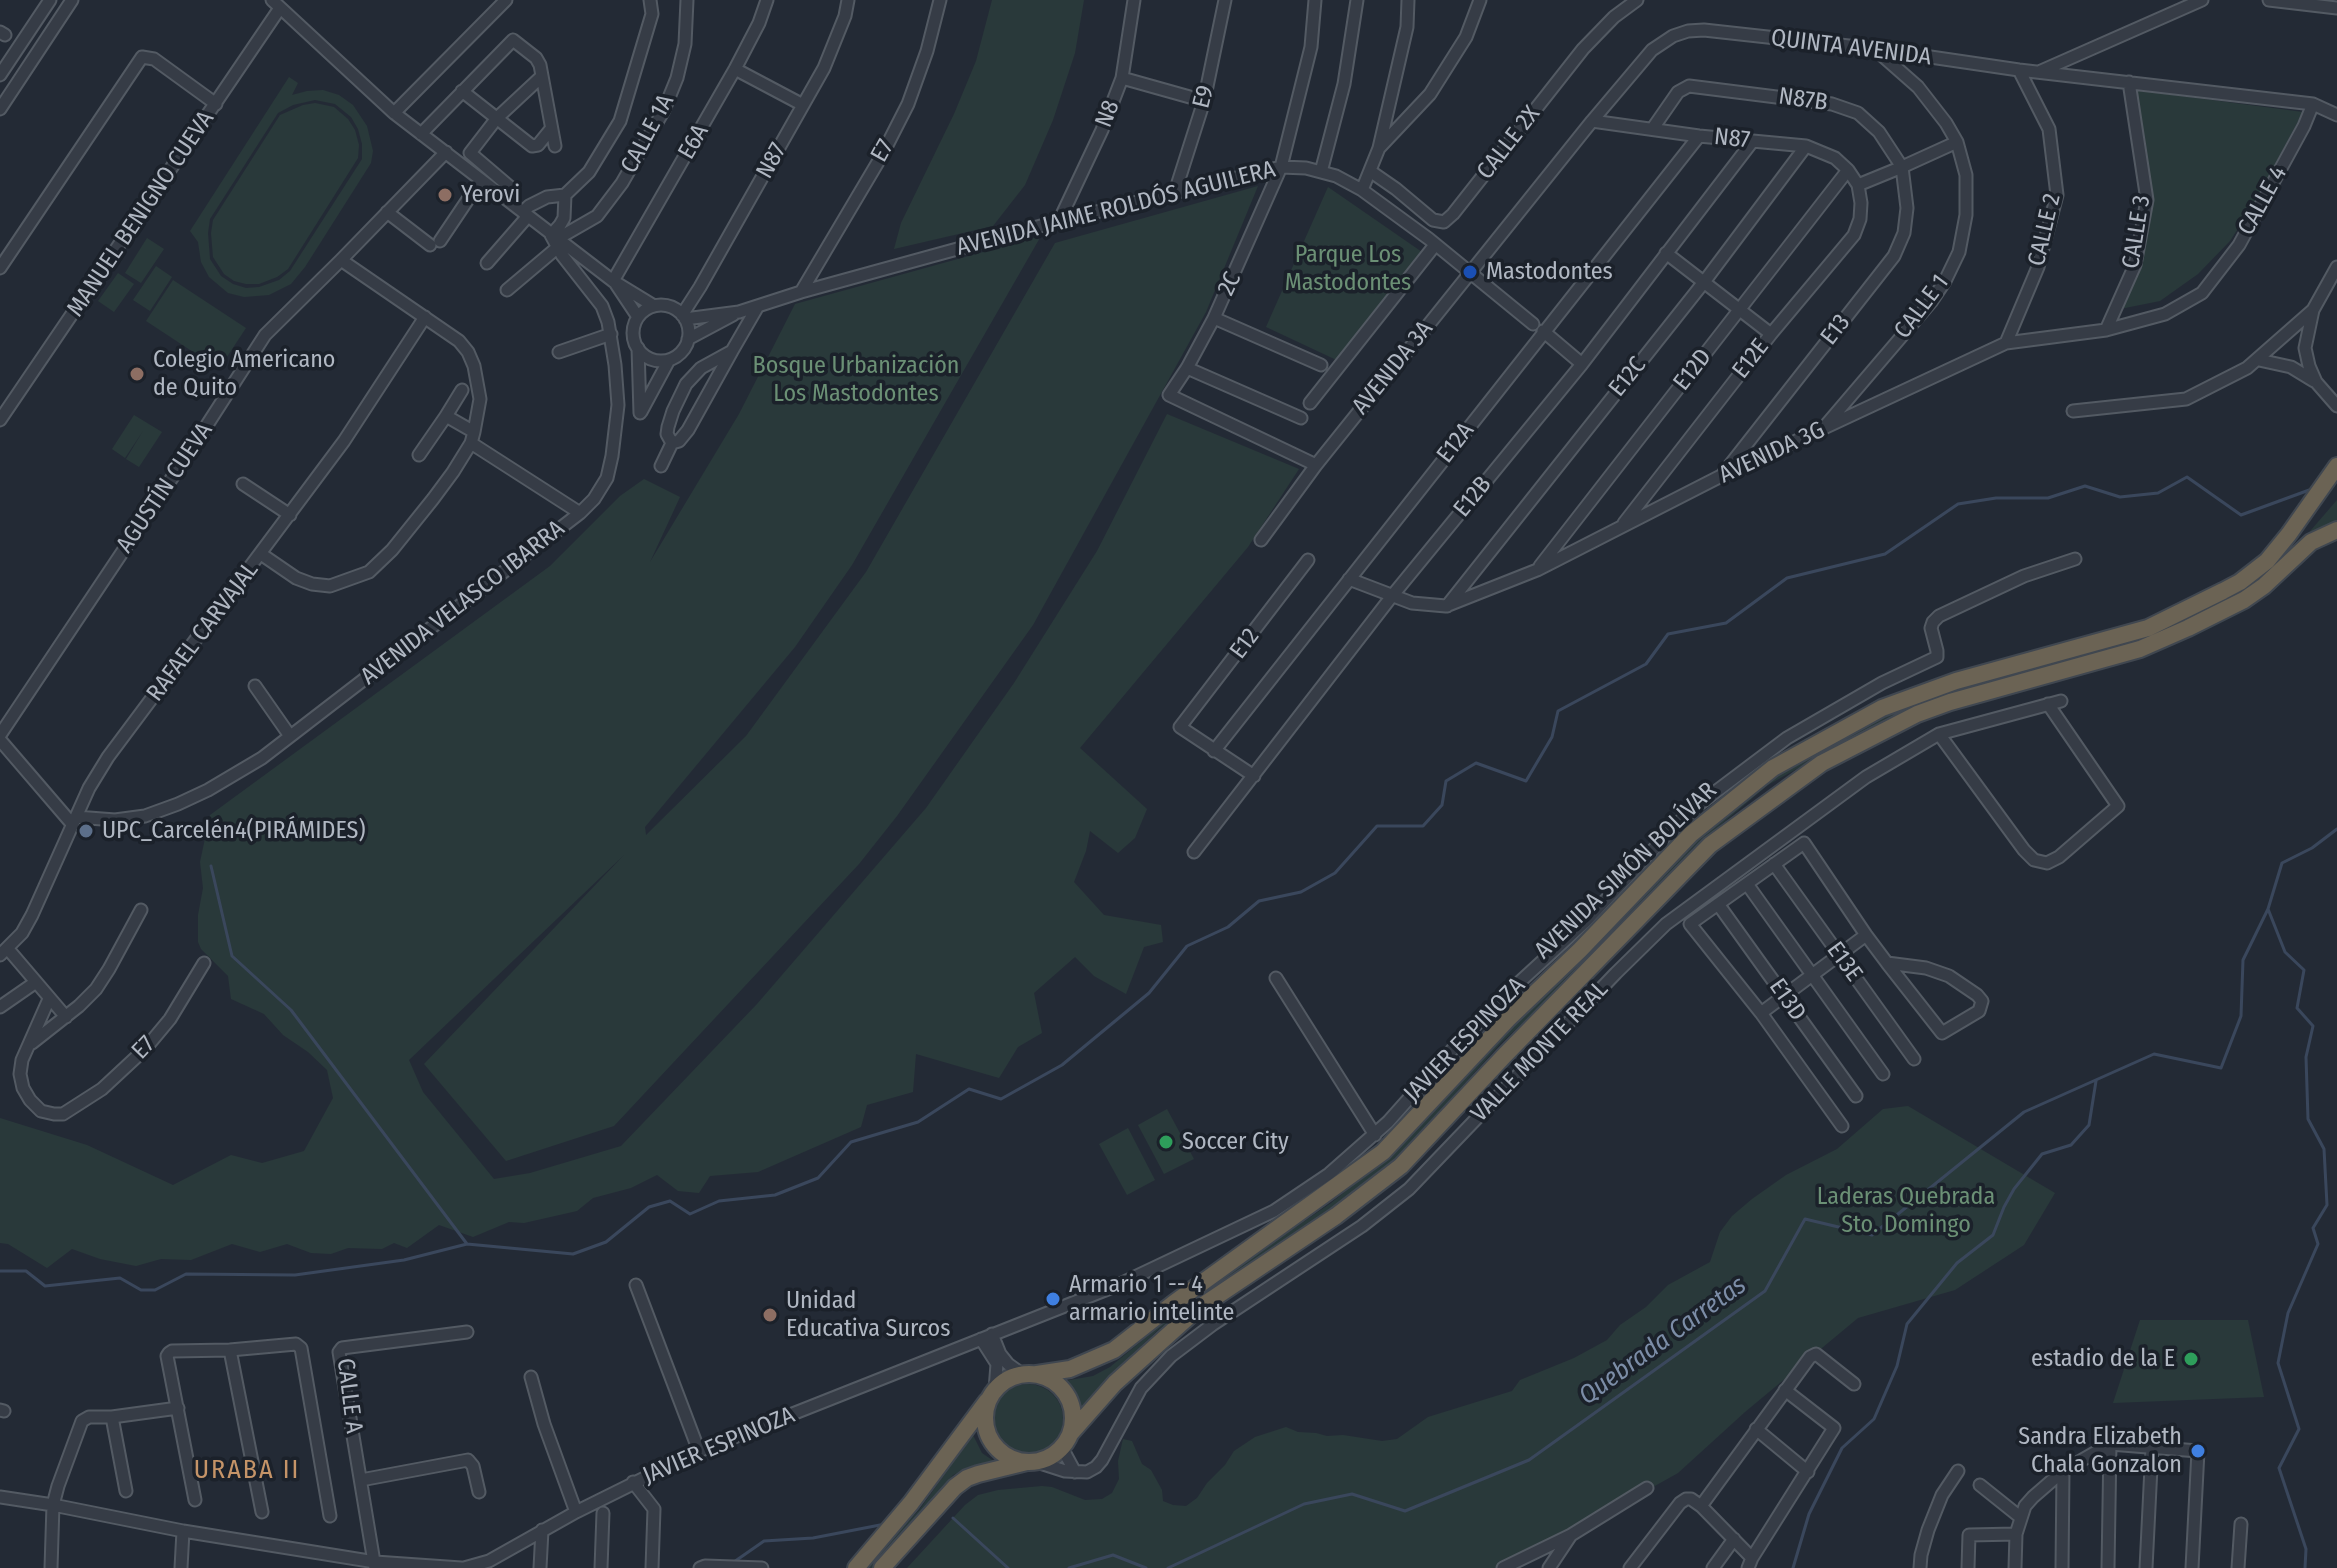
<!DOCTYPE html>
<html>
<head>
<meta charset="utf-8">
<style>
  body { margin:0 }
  canvas { display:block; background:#232a35 }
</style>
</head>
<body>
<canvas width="2337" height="1568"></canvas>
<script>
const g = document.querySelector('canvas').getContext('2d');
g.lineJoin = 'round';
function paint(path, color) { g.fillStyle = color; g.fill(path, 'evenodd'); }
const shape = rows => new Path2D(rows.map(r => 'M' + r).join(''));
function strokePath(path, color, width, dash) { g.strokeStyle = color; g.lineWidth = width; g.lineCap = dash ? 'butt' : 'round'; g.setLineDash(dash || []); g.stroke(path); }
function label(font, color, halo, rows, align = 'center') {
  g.font = font + ' "Fira Sans Condensed",sans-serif'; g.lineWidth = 7; g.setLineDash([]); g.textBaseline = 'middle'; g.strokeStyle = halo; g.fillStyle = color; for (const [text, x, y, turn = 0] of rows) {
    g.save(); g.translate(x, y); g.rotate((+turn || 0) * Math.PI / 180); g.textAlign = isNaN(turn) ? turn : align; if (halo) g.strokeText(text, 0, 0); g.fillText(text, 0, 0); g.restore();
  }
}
paint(shape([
  [992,0,1084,0,1075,53,1053,120,1025,185,993,226,894,249,901,223,954,114,976,61],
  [289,77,298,83,292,95,307,91,323,90,339,95,353,105,367,126,373,151,371,163,305,267,291,284,269,295,244,297,228,293,209,277,201,262,198,242,190,231],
  [315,100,335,104,351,117,358,129,362,144,362,159,290,271,279,280,259,287,246,288,233,284,221,276,210,259,208,233,210,219,278,113,293,105],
  [2136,90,2303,112,2255,202,2230,241,2198,274,2160,301,2120,309,2150,196],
  [315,103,334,107,348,119,355,130,359,145,358,158,288,269,277,277,259,284,246,284,234,281,224,274,213,257,211,233,213,220,280,115,303,105],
  [1258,186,1206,312,1033,625,897,816,859,864,614,1126,506,1161,424,1064,624,855,409,1060,423,1092,494,1179,530,1173,621,1146,757,1004,926,808,1014,683,1097,551,1167,414,1299,469,1248,547,1080,748,1147,809,1135,838,1118,853,1090,831,1086,851,1074,882,1104,915,1161,925,1163,942,1144,947,1126,994,1094,976,1075,957,1034,993,1042,1033,1018,1047,999,1078,916,1054,913,1092,867,1105,861,1127,758,1172,710,1176,699,1193,678,1191,657,1175,631,1188,593,1198,577,1211,524,1223,509,1222,473,1237,439,1225,407,1248,394,1243,382,1249,348,1248,331,1254,311,1253,287,1244,260,1252,232,1244,191,1260,161,1259,136,1266,100,1259,72,1249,47,1268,8,1244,0,1243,0,1118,87,1145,173,1185,231,1155,262,1163,304,1151,333,1098,327,1070,308,1052,283,1035,264,1014,231,999,228,976,201,949,198,942,198,915,203,888,200,862,210,815,550,566,620,496,644,479,680,497,650,562,739,414,795,304,1041,236,852,565,795,647,645,827,646,835,746,736,866,572,1055,243],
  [1328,187,1422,252,1345,364,1266,327],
  [147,238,164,249,141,283,125,273],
  [156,266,172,277,150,311,133,300],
  [118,273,134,284,114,312,98,301],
  [173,280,246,328,219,369,146,321],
  [134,415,162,432,139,467,126,459,143,431,125,458,112,449],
  [2337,500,2337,533,2262,577,2223,604,2165,634,1940,697,1887,718,1768,785,1693,848,1648,899,1570,979,1501,1043,1407,1147,1385,1169,1351,1195,1194,1303,1159,1329,1120,1366,1079,1411,1074,1394,1064,1381,1093,1376,1110,1367,1206,1288,1331,1203,1380,1163,1515,1021,1580,961,1625,916,1691,844,1765,781,1853,728,1959,684,2139,640,2194,614,2222,599,2269,566,2305,537],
  [1908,1106,2055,1193,2024,1245,1955,1290,1858,1318,1745,1412,1678,1473,1596,1519,1498,1568,907,1568,965,1505,978,1495,998,1490,1042,1486,1052,1487,1085,1500,1102,1499,1112,1493,1119,1479,1118,1461,1123,1439,1132,1441,1142,1464,1151,1470,1162,1490,1163,1501,1173,1505,1186,1506,1197,1498,1207,1483,1225,1465,1234,1451,1255,1437,1286,1427,1298,1432,1316,1433,1327,1436,1343,1435,1382,1441,1397,1439,1428,1417,1512,1391,1520,1380,1574,1358,1607,1340,1620,1325,1646,1307,1668,1285,1710,1262,1720,1232,1732,1216,1752,1199,1786,1175,1837,1149,1883,1109],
  [1167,1109,1194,1159,1164,1174,1138,1125],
  [1128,1128,1155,1180,1127,1195,1099,1144],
  [2140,1320,2248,1320,2264,1397,2113,1403],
  '993 1419a35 35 0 1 1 70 0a35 35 0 1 1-70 0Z',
  [971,1431,982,1453,995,1462,966,1469,953,1475,909,1530,872,1568,865,1568,920,1509,956,1458]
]), '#29393a');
strokePath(shape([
  [211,866,232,956,291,1010,467,1244],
  [2268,909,2285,952,2304,970,2297,1008,2313,1026,2306,1057,2308,1119,2324,1149,2327,1205,2313,1228,2318,1244,2288,1313,2278,1363,2299,1429,2279,1468,2306,1549,2305,1568],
  [0,1271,26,1271,45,1286,120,1278,141,1290,155,1290,186,1274,295,1275,404,1260,467,1244,573,1254,606,1242,649,1207,670,1201,690,1214,719,1201,775,1195,818,1178,851,1142,918,1122,969,1089,1001,1099,1062,1065,1149,993,1187,946,1228,927,1259,901,1301,892,1335,873,1377,826,1423,826,1442,805,1446,781,1476,763,1526,781,1552,737,1558,711,1646,664,1668,634,1726,623,1787,578,1885,554,1958,504,1996,498,2048,498,2085,486,2120,497,2158,493,2187,477,2241,515,2312,489],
  [953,1518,1008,1568],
  [731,1564,764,1541,813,1538,880,1525],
  [1069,1568,1113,1555,1146,1568],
  [1168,1568,1304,1504,1352,1494,1405,1511,1529,1460,1765,1291,1805,1219,1872,1235,2024,1112,2154,1054,2221,1068,2241,1016,2243,960,2268,909,2282,863,2312,848,2337,829],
  [1793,1568,1809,1514,1842,1448,1874,1419,1897,1366,1907,1324,1957,1263,1993,1235,2004,1207,2014,1189,2042,1154,2071,1145,2089,1125,2096,1081]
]), '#3a475c', 3);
const minor = shape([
  [272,0,394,113,613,281,654,306],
  [1315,0,1311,47,1281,167,1214,318,1187,368,1169,395,1316,465],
  [2269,0,2337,8],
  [0,32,5,35],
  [735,69,803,105],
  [2041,71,2202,0],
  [0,75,50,0],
  [1122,78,1204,101],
  [462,91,532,146,538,145,551,129],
  [0,109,72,0],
  [394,113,506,0],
  [1592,121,1699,136,1806,146,1835,158,1848,170,1858,185,1861,203,1860,219,1854,235,1771,334,1624,523],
  [1653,128,1678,92,1689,86,1832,104,1858,113,1879,132,1902,167,1907,208,1904,233,1894,256,1723,474],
  [421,134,513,40,536,58,540,65,555,146],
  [1380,147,1430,94,1466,37,1480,0],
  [1370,171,1396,189,1433,220,1444,222,1453,214,1583,49,1614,17,1637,0],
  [1321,172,1344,84,1357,0],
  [1858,185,1902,167,1957,142],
  [511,188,470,153,497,118,541,77],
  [1362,190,1379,148,1407,27,1408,0],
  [1175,192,1204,101,1225,0],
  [387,212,430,245],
  [523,212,529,206,547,197,565,195,589,172,620,121,652,14,650,0],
  [1059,221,1102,130,1122,78,1134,0],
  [557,239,597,216,622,183,664,110,677,78,685,44,687,0],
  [440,241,481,180],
  [1666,253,1771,334],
  [487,263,528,216],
  [2337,267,2313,310,2305,348,2309,366,2316,382,2337,406],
  [0,268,142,57,154,59,216,104],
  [613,281,735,69,759,23,767,0],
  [616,284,638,317],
  [507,290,558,247],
  [801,292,881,157,908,104,927,51,940,0],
  '633 333a28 28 0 1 1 56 0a28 28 0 1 1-56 0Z',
  [682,315,700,287,824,68,845,16,848,0],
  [1214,318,1321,365],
  [685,319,739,312,801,292,1059,221,1281,167,1306,168,1336,176,1362,190,1429,239,1533,324],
  [2106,330,2135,265,2147,200,2129,82],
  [1543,331,1582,364],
  [688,339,733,315],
  [2006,343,2038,267,2057,195,2049,129,2019,70],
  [638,348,640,413],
  [559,352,611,334],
  [2259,360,2291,367,2314,381],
  [1187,368,1301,418],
  [1310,403,1435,245],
  [2073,411,2186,399,2247,368,2313,310],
  [641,412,669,360],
  [446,416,462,390],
  [0,420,280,8],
  [1826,425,1931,302,1945,281,1959,252,1966,215,1966,175,1957,142,1946,123,1918,87,1876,50],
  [471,443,580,513],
  [672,443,667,434,668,427,673,411,686,384,701,368,732,351,758,306],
  [419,455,446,416,474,432],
  [661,466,672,443,679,441,688,430,732,351],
  [243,484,290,515],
  [1261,540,1316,465,1592,121,1652,50,1673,36,1688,31,1704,30,1876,49,2019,70,2313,104,2337,115],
  [261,554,296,578,312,584,330,586,369,572,392,550,433,499,453,472,471,443,474,432,480,399,474,366,468,352,459,341,341,260],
  [1540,566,1848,170],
  [1349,579,1412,603,1446,606,1537,570,1721,476,2006,343,2106,330,2165,314,2202,293,2239,245,2304,126,2313,104],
  [1447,606,1704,282,1806,146],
  [255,686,290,736],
  [1939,734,2024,850,2034,860,2047,863,2059,857,2118,806,2048,704],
  [0,735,198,439,265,335,341,260,446,152],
  [0,740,73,825],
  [1214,751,1699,136],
  [1254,776,1180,727,1308,560],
  [76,817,115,820,145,816,178,804,208,790,262,758,580,513,594,499,607,478,612,456,618,405,615,365,608,322,602,306,562,255,551,235,560,225,564,218,565,195],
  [1194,852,1392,596,1582,364,1752,142],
  [1774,864,1914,1059],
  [1747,884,1883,1074],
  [1718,904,1856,1096],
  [8,949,66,1017],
  [0,955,22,933,32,915,89,788,108,757,344,441,425,317],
  [1276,978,1375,1135],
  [49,999,22,1060,20,1074,23,1088,30,1100,41,1111,54,1114,63,1114,102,1089,145,1049,170,1019,204,963],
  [0,1007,36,982],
  [1761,1013,1866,935],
  [32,1043,79,1006,96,989,109,969,141,910],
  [1842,1126,1761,1013,1690,924,1804,843,1866,935,1887,963,1942,1033,1979,1011,1982,1001,1977,995,1949,976,1926,968,1887,963],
  [636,1285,699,1451],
  [992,1334,1000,1354,1008,1364,1022,1374],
  [981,1339,997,1364,995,1390],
  [230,1350,262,1512],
  [531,1377,544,1424,576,1512],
  [0,1410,4,1411],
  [112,1417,126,1491],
  [1756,1429,1808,1472],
  [1062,1448,1075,1472],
  [1034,1461,1065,1471,1087,1472,1096,1467,1102,1460,1141,1388,1171,1356,1212,1325,1362,1226,1409,1189,1616,973,1666,924,1866,777,1939,734,2061,701],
  [361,1480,468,1460,473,1466,479,1492],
  [633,1482,654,1509,652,1568],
  [1980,1485,2020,1517],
  [0,1497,53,1505,183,1531,375,1562,461,1568],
  [195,1500,167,1356,169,1353,172,1351,230,1350,296,1344,301,1348,330,1516],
  [1701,1506,1810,1357,1816,1354,1854,1384],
  [51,1568,53,1505,58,1486,82,1421,89,1417,112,1417,178,1408],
  [181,1568,183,1531],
  [375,1568,339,1352,342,1348,467,1332],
  [464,1568,489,1561,576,1512,699,1451,1118,1285,1274,1211,1329,1174,1388,1122,1460,1041,1500,1000,1585,922,1654,849,1670,830,1698,805,1787,738,1882,683,1937,657,1937,651,1931,628,1933,622,1939,616,2024,576,2075,559],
  [540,1568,542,1530],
  [601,1568,603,1513],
  [700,1568,705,1566,762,1568],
  [1503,1568,1571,1535,1647,1488],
  [1549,1568,1571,1535],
  [1630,1568,1680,1503,1686,1499,1691,1499,1701,1506,1752,1558],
  [1713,1568,1734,1539],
  [1748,1568,1752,1558,1834,1428,1785,1390],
  [1920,1568,1921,1555,1928,1530,1942,1495,1958,1471],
  [1968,1568,1969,1535,2016,1534],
  [2015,1568,2016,1534,2025,1506,2033,1497,2063,1471,2110,1444,2198,1451,2192,1568],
  [2062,1568,2063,1471],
  [2108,1568,2110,1444],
  [2146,1568,2152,1447],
  [2238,1568,2241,1524]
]);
const highway = shape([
  [1037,1374,1070,1369,1114,1350,1174,1303,1383,1152,1508,1019,1580,950,1691,834,1773,768,1882,708,1956,681,2148,628,2223,591,2240,582,2267,561,2289,534,2337,466],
  '985 1418a44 44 0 1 1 88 0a44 44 0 1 1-88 0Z',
  [1071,1433,1115,1383,1196,1310,1336,1216,1401,1166,1504,1056,1710,845,1822,763,1917,714,1950,702,2140,649,2188,628,2244,600,2264,586,2311,542,2337,530],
  [856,1568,911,1503,987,1401],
  [882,1568,955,1487,967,1478,978,1474,1027,1462]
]);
strokePath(minor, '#535a63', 15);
strokePath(highway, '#404750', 20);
strokePath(minor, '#363c46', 11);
strokePath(highway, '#6b6354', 16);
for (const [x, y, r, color] of [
  [445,195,8,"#8d6e63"],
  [1470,272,8,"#1a4fb4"],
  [137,374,8,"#8d6e63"],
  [86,831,8,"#5c6f8a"],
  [1166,1142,8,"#2e9e5b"],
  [1053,1299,8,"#3f7fe0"],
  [770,1315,8,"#8d6e63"],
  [2191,1359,8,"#2e9e5b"],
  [2198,1451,8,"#3f7fe0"]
]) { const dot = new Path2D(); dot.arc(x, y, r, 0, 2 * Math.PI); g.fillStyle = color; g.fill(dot); strokePath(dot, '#1b212a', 3); }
label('24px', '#b0b7c2', '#1b212a', [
  ["QUINTA AVENIDA",1851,48,7],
  ["E9",1204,97,-76],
  ["N87B",1803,100,8],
  ["N8",1108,114,-69],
  ["CALLE 1A",648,134,-62],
  ["N87",1732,139,6],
  ["E6A",694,142,-60],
  ["CALLE 2X",1509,143,-52],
  ["E7",883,151,-61],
  ["N87",772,161,-61],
  ["CALLE 4",2263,201,-61],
  ["AVENIDA JAIME ROLDÓS AGUILERA",1116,209,-14],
  ["MANUEL BENIGNO CUEVA",141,214,-56],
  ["CALLE 2",2045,230,-77],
  ["CALLE 3",2137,232,-81],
  ["2C",1230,284,-65],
  ["CALLE 1",1922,307,-53],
  ["E13",1836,330,-52],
  ["E12E",1751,359,-52],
  ["AVENIDA 3A",1393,368,-51],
  ["E12D",1693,370,-52],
  ["E12C",1628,377,-51],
  ["E12A",1456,443,-52],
  ["AVENIDA 3G",1772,453,-25],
  ["AGUSTÍN CUEVA",165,488,-56],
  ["E12B",1473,497,-51],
  ["AVENIDA VELASCO IBARRA",463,603,-38],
  ["RAFAEL CARVAJAL",203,632,-53],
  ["E12",1245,644,-53],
  ["AVENIDA SIMÓN BOLÍVAR",1626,871,-44],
  ["E13E",1844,962,54],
  ["E13D",1787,1000,55],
  ["JAVIER ESPINOZA",1465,1040,-46],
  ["E7",144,1048,-46],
  ["VALLE MONTE REAL",1540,1052,-46],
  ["CALLE A",349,1396,83],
  ["JAVIER ESPINOZA",719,1446,-23]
]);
label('24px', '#b0b7c2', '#1b212a', [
  ["Yerovi",461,195],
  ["Mastodontes",1486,272],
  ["Colegio Americano",153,360],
  ["de Quito",153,388],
  ["UPC_Carcelén4(PIRÁMIDES)",102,831],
  ["Soccer City",1182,1142],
  ["Armario 1 -- 4",1069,1285],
  ["armario intelinte",1069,1313],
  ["Unidad",786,1301],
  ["Educativa Surcos",786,1329],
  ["estadio de la E",2175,1359,"right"],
  ["Sandra Elizabeth",2182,1437,"right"],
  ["Chala Gonzalon",2182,1465,"right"]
], 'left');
label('24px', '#6b9075', '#1b212a', [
  ["Parque Los",1348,255],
  ["Mastodontes",1348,283],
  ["Bosque Urbanización",856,366],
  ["Los Mastodontes",856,394],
  ["Laderas Quebrada",1906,1197],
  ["Sto. Domingo",1906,1225]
]);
label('italic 26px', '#7c8da7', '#1b212a', [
  ["Quebrada Carretas",1663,1341,-36]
]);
g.letterSpacing = '2px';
label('26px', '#c59468', '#1b212a', [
  ["URABA II",247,1471]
]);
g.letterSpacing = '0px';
</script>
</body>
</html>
